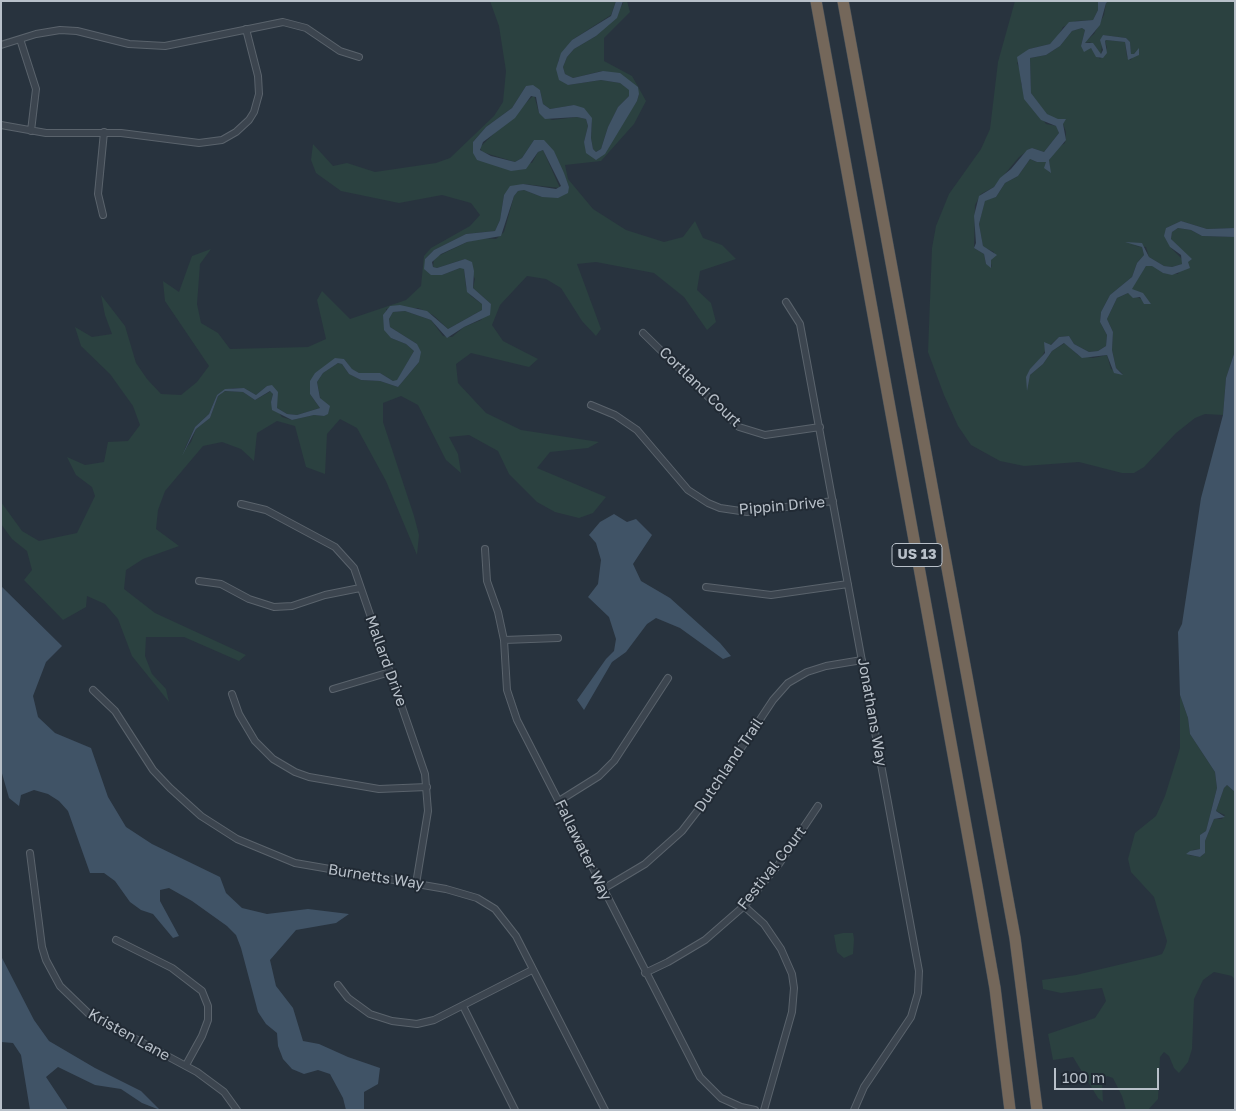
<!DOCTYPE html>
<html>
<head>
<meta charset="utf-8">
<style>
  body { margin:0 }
  #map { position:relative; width:1236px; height:1111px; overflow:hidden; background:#28333e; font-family:"Golos Text",sans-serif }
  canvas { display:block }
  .frame { position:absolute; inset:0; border:2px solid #b8c0c9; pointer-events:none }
  .scale { position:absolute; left:1054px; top:1068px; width:105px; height:22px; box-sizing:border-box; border:2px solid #b8c0c9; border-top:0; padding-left:6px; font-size:15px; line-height:18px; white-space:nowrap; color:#b8c0c9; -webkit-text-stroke:4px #212a34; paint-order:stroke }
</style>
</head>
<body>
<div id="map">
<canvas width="1236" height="1111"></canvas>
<div class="frame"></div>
<div class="scale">100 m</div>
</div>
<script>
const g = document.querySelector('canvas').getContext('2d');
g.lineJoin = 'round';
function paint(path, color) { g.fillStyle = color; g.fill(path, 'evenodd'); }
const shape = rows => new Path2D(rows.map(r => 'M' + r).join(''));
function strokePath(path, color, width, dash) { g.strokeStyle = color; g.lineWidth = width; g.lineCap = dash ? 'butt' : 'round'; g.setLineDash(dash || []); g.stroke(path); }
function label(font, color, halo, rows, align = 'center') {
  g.font = font + ' "Golos Text",sans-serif'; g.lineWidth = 4; g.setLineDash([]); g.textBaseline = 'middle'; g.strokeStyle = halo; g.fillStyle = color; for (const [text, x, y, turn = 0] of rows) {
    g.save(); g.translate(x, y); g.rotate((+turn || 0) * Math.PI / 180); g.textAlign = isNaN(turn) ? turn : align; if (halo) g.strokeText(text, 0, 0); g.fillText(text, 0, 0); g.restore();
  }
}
paint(shape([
  [490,1,616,1,611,15,572,40,558,61,568,85,601,80,620,83,630,90,629,96,618,107,608,127,601,149,596,152,593,149,591,138,592,123,574,105,550,109,543,104,540,90,526,86,512,108,486,127,473,142,477,160,532,163,538,152,543,150,560,188,523,184,504,195,500,220,495,231,466,234,434,250,425,259,442,275,460,268,464,268,466,287,471,296,482,304,482,310,448,329,433,315,418,308,386,309,391,338,406,344,414,351,397,381,393,381,380,373,359,373,352,370,344,359,315,373,310,394,320,408,297,415,287,414,277,408,277,392,267,386,256,395,244,388,233,388,217,395,209,414,195,427,184,450,191,442,196,429,210,418,218,396,225,391,243,392,255,400,271,391,273,394,271,402,282,417,292,420,314,415,324,416,317,382,323,373,338,363,342,364,349,374,361,380,380,381,398,387,419,362,417,344,390,327,389,319,393,312,405,311,431,320,443,336,452,337,464,327,481,320,491,304,473,288,475,279,465,259,437,268,433,267,434,258,467,242,482,238,496,239,504,232,514,196,518,191,524,190,542,197,569,187,554,152,534,140,522,158,515,162,482,152,480,147,534,95,539,113,552,120,577,117,586,119,588,126,584,142,596,160,637,101,639,94,602,71,573,78,565,74,563,67,567,57,574,49,596,36,623,4,623,1,627,1,630,12,604,38,604,61,632,76,646,101,634,124,601,161,565,165,568,179,593,209,626,230,664,242,683,237,695,221,703,238,722,245,736,259,700,271,697,290,711,303,716,322,707,330,684,297,654,273,596,262,577,264,601,329,596,336,582,321,561,288,546,279,527,276,500,305,492,325,503,341,538,359,529,367,471,353,456,364,458,383,486,413,521,430,599,442,588,448,550,452,537,468,606,497,593,513,579,518,555,512,537,502,509,474,498,451,469,435,449,437,458,454,461,473,446,460,418,405,401,396,383,403,383,422,414,516,419,535,417,555,386,481,357,428,340,419,327,434,325,474,306,467,295,426,277,421,257,433,254,461,241,449,222,442,203,446,165,491,158,510,156,529,179,546,143,559,126,570,124,589,155,613,246,655,239,661,184,637,146,637,145,656,152,674,166,689,169,702,132,656,118,619,105,604,87,596,86,607,63,620,24,580,32,570,27,551,12,539,1,524,1,502,22,531,39,541,77,533,95,496,92,487,76,475,67,457,85,465,104,462,108,442,128,441,140,425,133,406,110,374,81,346,75,327,92,337,112,334,105,315,101,295,125,326,136,363,147,379,161,394,181,395,197,382,209,366,165,301,163,281,179,292,192,256,211,249,200,264,197,304,201,323,218,333,230,349,308,347,326,339,317,300,322,291,350,319,406,300,421,286,424,256,431,248,470,226,480,215,471,203,442,195,399,203,341,191,316,173,311,160,313,144,333,166,347,163,375,172,436,163,450,158,494,116,503,102,506,71,499,26],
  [1015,1,1098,1,1098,10,1093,20,1076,21,1063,27,1056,40,1050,44,1029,49,1017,63,1022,74,1021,84,1046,124,1057,126,1059,133,1044,152,1032,148,1019,157,994,187,981,194,975,205,974,248,984,254,986,264,992,267,990,260,994,252,983,247,979,224,985,200,996,197,1005,183,1018,176,1030,159,1037,162,1046,162,1050,173,1049,160,1057,148,1065,143,1066,132,1063,124,1046,114,1031,93,1030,58,1046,55,1060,46,1072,31,1082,28,1085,30,1081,46,1091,48,1100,59,1107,48,1105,41,1106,40,1125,42,1127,57,1131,60,1137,49,1134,54,1131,54,1130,42,1126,38,1103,35,1101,54,1090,42,1084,43,1094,34,1104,15,1106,3,1109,1,1235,1,1235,228,1207,229,1181,221,1166,228,1170,247,1183,260,1182,264,1172,267,1164,266,1149,257,1146,247,1129,245,1142,247,1144,255,1137,263,1132,277,1110,295,1101,312,1100,322,1107,335,1106,346,1098,351,1089,352,1074,344,1069,336,1059,337,1046,349,1041,358,1030,369,1030,375,1043,364,1052,351,1065,343,1078,355,1093,358,1107,355,1111,369,1123,374,1116,368,1112,350,1113,332,1107,319,1117,298,1128,293,1150,303,1131,289,1146,266,1153,266,1163,273,1178,274,1186,255,1171,239,1172,232,1178,228,1191,230,1202,236,1235,237,1235,351,1226,378,1223,415,1205,414,1195,418,1176,433,1144,467,1134,473,1122,473,1079,462,1024,466,1000,461,971,445,958,426,944,395,928,352,932,248,936,226,949,194,981,149,990,129,998,62],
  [1180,695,1188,718,1190,734,1215,772,1217,788,1206,831,1200,835,1200,849,1193,850,1189,855,1200,857,1205,853,1205,841,1214,819,1222,819,1225,815,1216,811,1224,788,1227,785,1235,792,1235,980,1232,976,1214,972,1203,980,1194,999,1192,1049,1188,1062,1179,1073,1174,1068,1169,1056,1164,1052,1160,1057,1158,1099,1148,1110,1126,1110,1122,1096,1113,1078,1107,1076,1102,1081,1103,1102,1098,1098,1073,1057,1053,1060,1048,1034,1095,1018,1106,1001,1102,988,1061,993,1043,989,1042,980,1076,975,1156,956,1162,954,1165,948,1167,941,1154,897,1131,872,1128,859,1135,833,1156,816,1165,796,1180,748],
  [843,933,853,933,854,939,853,954,844,958,837,952,834,935]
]), '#2b4140');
paint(shape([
  [616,1,623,1,617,18,596,36,574,49,567,57,563,67,565,74,573,78,603,71,620,73,638,87,639,94,637,101,605,154,596,160,586,153,584,142,588,126,586,119,577,117,545,119,539,113,536,97,531,96,515,118,483,142,480,150,491,156,515,162,522,158,534,140,544,140,554,151,564,173,569,187,568,193,558,198,542,197,524,190,518,191,514,196,501,236,467,242,441,254,432,262,433,267,437,268,465,259,472,262,474,271,473,288,491,304,490,315,464,327,447,338,431,320,405,311,393,312,389,319,390,327,417,344,421,352,419,362,398,387,380,381,361,380,349,374,342,364,338,363,323,373,317,382,320,398,330,406,328,414,324,416,314,415,292,420,272,410,271,402,273,394,270,391,255,400,243,392,225,391,218,396,210,418,196,429,182,456,195,427,209,414,217,395,225,389,244,388,256,395,267,386,272,385,278,392,277,408,287,414,297,415,320,408,310,394,310,381,315,373,335,358,344,359,352,369,359,373,380,373,393,381,397,380,414,351,406,344,391,338,384,330,383,315,390,306,400,305,427,311,448,329,482,310,482,304,467,292,464,269,460,268,442,275,431,275,424,269,425,259,434,250,466,234,495,231,500,220,504,195,510,186,523,184,556,189,561,186,543,150,538,152,526,169,511,171,477,160,473,153,473,142,486,127,512,108,526,86,533,85,540,90,543,104,550,109,574,105,584,108,592,118,591,138,593,149,596,152,601,149,608,127,618,107,629,96,629,90,620,83,601,80,568,85,559,80,556,69,561,53,572,40,611,16],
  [1098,1,1109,1,1106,3,1100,25,1085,43,1093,43,1101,54,1103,50,1100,40,1103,35,1126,38,1130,42,1131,54,1134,54,1139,48,1139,55,1128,60,1125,42,1106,40,1105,41,1107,53,1103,58,1096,57,1091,48,1084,52,1081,46,1085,30,1082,28,1072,31,1060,46,1046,55,1030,58,1031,93,1047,114,1058,119,1066,119,1063,124,1066,140,1049,160,1051,173,1044,168,1046,162,1037,162,1030,159,1018,176,1005,183,996,197,985,201,979,224,983,246,997,255,991,260,991,268,986,264,984,254,974,248,976,243,974,216,979,196,994,187,1000,178,1011,169,1027,150,1032,148,1044,152,1059,133,1056,126,1041,120,1024,99,1017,57,1029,49,1050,44,1069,22,1093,20,1098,10],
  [1181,221,1207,229,1235,228,1235,237,1202,236,1191,230,1178,228,1172,232,1171,239,1192,259,1188,262,1190,268,1172,275,1163,273,1152,266,1146,266,1132,289,1143,293,1151,304,1144,304,1140,297,1133,298,1128,293,1117,298,1107,319,1113,332,1112,350,1116,368,1123,375,1114,373,1107,355,1082,358,1064,343,1052,351,1043,364,1030,375,1027,391,1026,377,1030,369,1045,353,1044,342,1051,345,1059,337,1069,336,1074,344,1089,352,1098,351,1106,346,1107,335,1100,322,1101,312,1110,295,1132,277,1137,263,1144,255,1142,247,1125,242,1142,243,1149,257,1164,266,1172,267,1182,264,1181,255,1170,247,1164,236,1166,228],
  [1235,351,1235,792,1227,785,1224,788,1216,811,1225,817,1214,819,1205,841,1205,853,1200,857,1186,854,1190,851,1200,849,1200,835,1206,831,1217,788,1215,772,1190,734,1188,718,1180,695,1178,632,1182,624,1201,498,1223,415,1226,378],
  [614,514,627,522,636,519,652,535,633,564,641,581,670,598,720,643,731,656,723,659,680,628,656,618,647,624,626,652,612,662,584,710,577,700,606,659,614,651,616,639,609,617,588,597,598,584,601,560,596,543,589,535,600,522],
  [1,586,62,646,46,662,33,696,38,717,55,733,91,748,108,797,126,827,152,844,220,877,226,893,242,908,267,914,308,909,349,914,336,923,296,930,270,960,276,986,293,1008,303,1041,319,1044,348,1057,380,1068,378,1084,364,1092,364,1110,346,1110,343,1098,330,1074,318,1070,304,1074,292,1069,283,1059,278,1046,277,1033,266,1024,258,1012,241,948,236,935,227,926,192,901,169,888,160,890,160,901,179,936,173,938,153,914,141,910,130,902,115,881,104,873,90,873,68,811,59,801,48,794,34,790,21,795,19,806,9,798,1,770],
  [1,956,34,1020,49,1041,95,1068,141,1091,160,1110,142,1103,121,1089,95,1085,58,1067,46,1077,68,1110,30,1110,21,1055,13,1043,1,1042]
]), '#405366');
const minor = shape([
  [20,39,36,89,31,131],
  [1,45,36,34,60,30,77,31,129,44,165,46,283,22,306,28,340,51,359,57],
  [1,125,46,133,121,133,199,143,222,140,236,132,249,120,254,112,259,94,258,76,246,29],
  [103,215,98,194,104,132],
  [786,302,800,324,919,971,918,993,911,1017,864,1087,854,1110],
  [643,333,739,427,765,435,820,427],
  [591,405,615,415,637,430,688,490,708,503,720,508,747,512,833,501],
  [241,504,266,510,335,547,354,568,425,774,428,811,416,884],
  [485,549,487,581,498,612,504,640,507,690,517,720,700,1077,721,1098,741,1107,755,1110],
  [199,581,221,584,249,599,274,607,292,606,325,595,360,588],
  [706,587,771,595,848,584],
  [504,640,558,638],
  [333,689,390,672],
  [93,690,115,711,153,770,170,788,201,816,237,839,295,863,446,889,477,898,495,909,516,936,605,1110],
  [232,694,239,714,255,741,273,759,295,772,309,777,379,789,427,787],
  [559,801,599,776,614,761,668,678],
  [30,853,42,947,46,960,60,986,89,1014,197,1072,224,1092,237,1110],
  [603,889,645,864,682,831,712,792,773,700,788,683,807,672,826,666,862,660],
  [744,906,764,924,781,949,792,974,794,988,792,1012,764,1110],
  [116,940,172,968,202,991,208,1006,208,1020,202,1036,186,1065],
  [645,973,668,962,705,940,744,906,779,864,818,806],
  [338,985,348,998,370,1014,392,1021,417,1024,434,1020,532,970],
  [463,1006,515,1110]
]);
const motorway = shape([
  [816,1,977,886,995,988,1010,1110],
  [843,1,1015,938,1037,1110]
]);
strokePath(minor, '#5a636c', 8);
strokePath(motorway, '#475059', 12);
strokePath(minor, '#3c454f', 6);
strokePath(motorway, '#74675a', 11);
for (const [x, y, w] of [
  [917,555,50]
]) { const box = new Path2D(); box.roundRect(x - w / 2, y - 11.5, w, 23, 4); g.fillStyle = '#212a34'; g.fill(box); strokePath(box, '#b8c0c9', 1); }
label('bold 14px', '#b8c0c9', null, [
  ["US 13",917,555]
]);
label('15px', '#b8c0c9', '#212a34', [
  ["Cortland Court",700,387,44],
  ["Pippin Drive",782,506,-5],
  ["Mallard Drive",386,661,70],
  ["Jonathans Way",872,712,80],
  ["Dutchland Trail",729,765,-56],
  ["Fallawater Way",583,850,64],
  ["Festival Court",772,868,-52],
  ["Burnetts Way",376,877,9],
  ["Kristen Lane",129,1035,29]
]);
</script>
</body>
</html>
